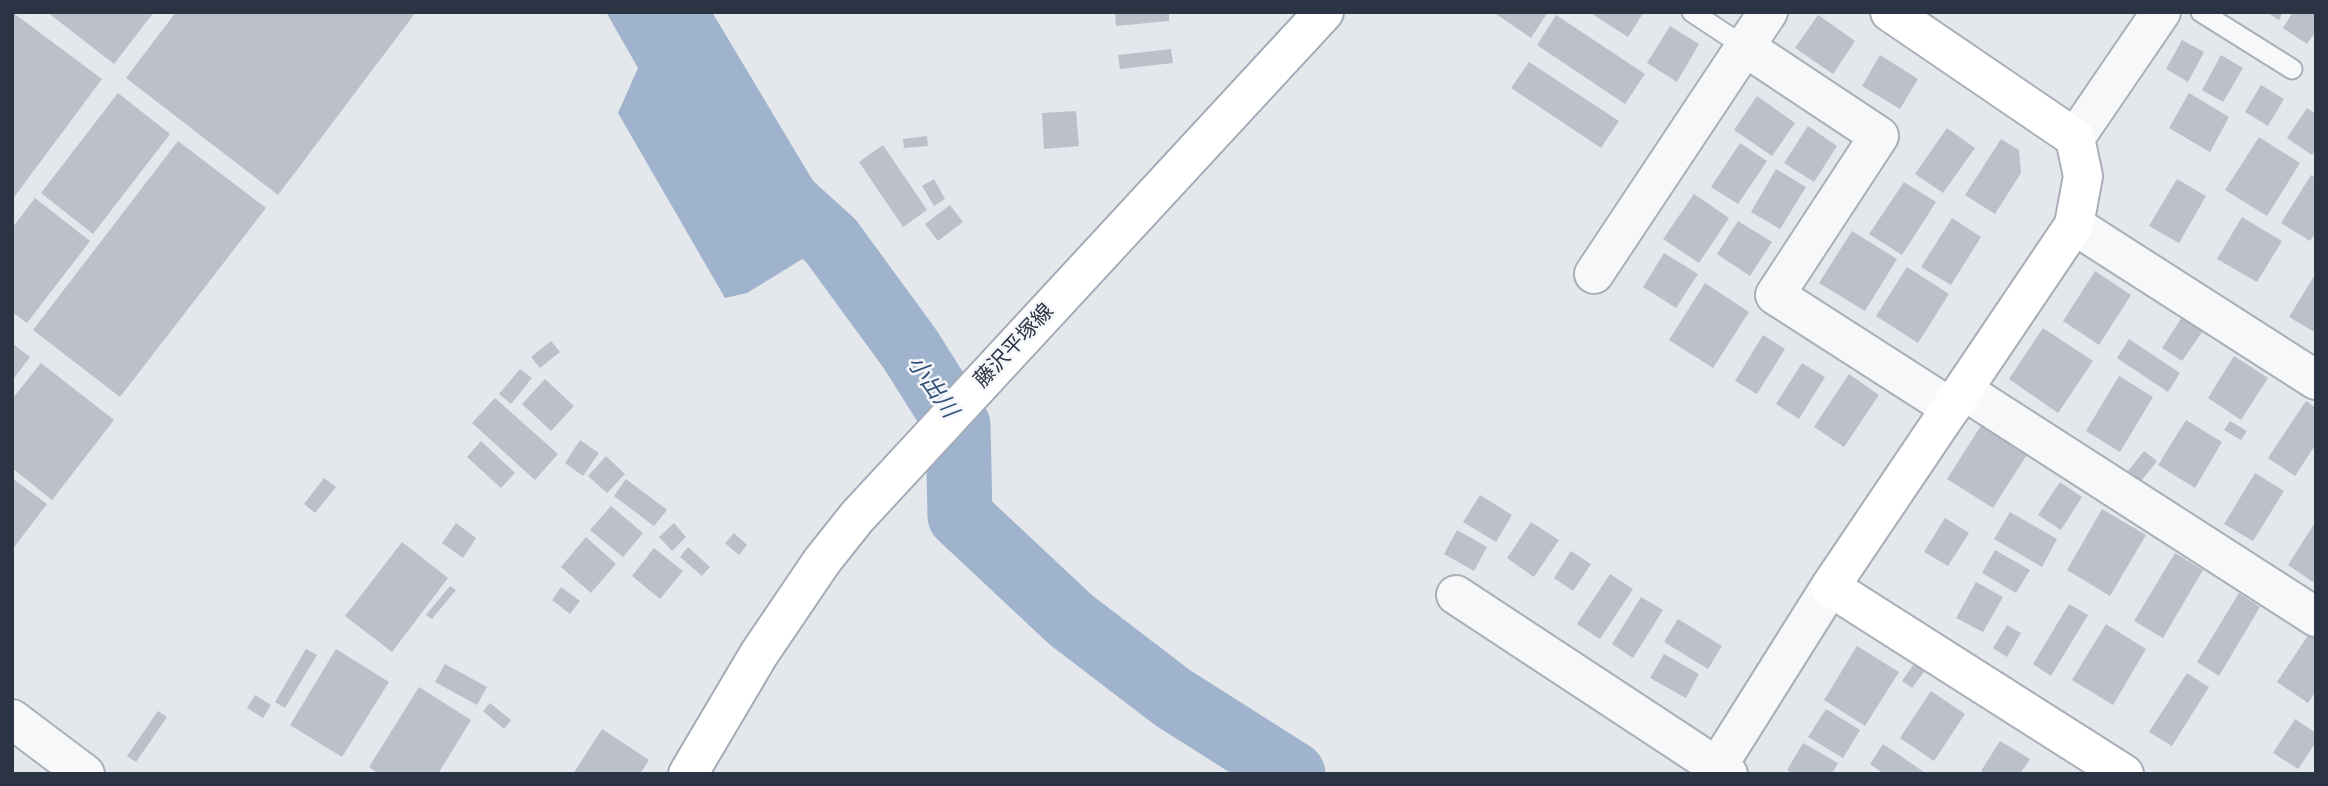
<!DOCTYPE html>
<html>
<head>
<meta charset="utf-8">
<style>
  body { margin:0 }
  #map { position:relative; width:2328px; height:786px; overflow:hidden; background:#e4e7ec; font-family:Rubik,sans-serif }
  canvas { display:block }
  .frame { position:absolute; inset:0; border:14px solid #2b3445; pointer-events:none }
</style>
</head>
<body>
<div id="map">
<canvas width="2328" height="786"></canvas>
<div class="frame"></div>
</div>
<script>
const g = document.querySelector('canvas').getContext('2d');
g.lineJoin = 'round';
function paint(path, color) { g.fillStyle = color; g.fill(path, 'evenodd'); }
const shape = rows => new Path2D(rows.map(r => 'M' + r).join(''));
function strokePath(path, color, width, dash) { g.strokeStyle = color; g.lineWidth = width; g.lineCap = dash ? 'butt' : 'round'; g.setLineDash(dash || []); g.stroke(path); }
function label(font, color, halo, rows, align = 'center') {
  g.font = font + ' Rubik,"Noto Sans JP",sans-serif'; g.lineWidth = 5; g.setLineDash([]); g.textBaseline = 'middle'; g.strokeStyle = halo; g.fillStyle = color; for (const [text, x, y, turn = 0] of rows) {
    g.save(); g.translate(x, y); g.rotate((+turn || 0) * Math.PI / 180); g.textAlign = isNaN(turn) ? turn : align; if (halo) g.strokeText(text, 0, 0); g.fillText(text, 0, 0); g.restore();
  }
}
paint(shape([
  [606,12,712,12,828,206,843,234,747,293,725,298,618,113,638,68]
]), '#9fb4cc');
strokePath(shape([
  [766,182,831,241,910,349,958,425,960,516,1071,620,1173,698,1293,774]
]), '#9fb4cc', 65);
paint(shape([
  [12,12,102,79,12,200],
  [47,12,154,12,114,64],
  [176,12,416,12,278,195,126,78],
  [1115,12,1169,12,1169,21,1116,26],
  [1493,12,1548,12,1531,38],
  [1589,12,1644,12,1628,37],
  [2266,12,2283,12,2279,20],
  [2293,12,2316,13,2316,31,2307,44,2283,28],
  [1556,15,1645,74,1625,104,1537,45],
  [1818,15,1855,41,1833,74,1795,48],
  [1670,26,1699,44,1677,82,1647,63],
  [2182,40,2204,52,2188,82,2166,69],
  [1171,49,1173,63,1120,69,1118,55],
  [1880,55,1918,79,1900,109,1862,86],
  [2221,55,2243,68,2223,102,2202,90],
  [1529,62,1619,121,1601,148,1511,88],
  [2261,85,2284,99,2268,126,2245,112],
  [118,93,170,134,93,234,41,193],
  [2189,93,2229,117,2210,152,2169,128],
  [1757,96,1795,123,1772,156,1734,130],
  [2307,108,2316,114,2316,149,2312,155,2287,138],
  [1076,111,1079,146,1044,149,1042,113],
  [1808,126,1837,146,1814,182,1784,163],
  [1947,128,1975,148,1943,193,1915,174],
  [927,136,928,146,904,148,903,139],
  [2259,137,2300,163,2267,216,2225,190],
  [2001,139,2019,150,2021,173,1995,214,1965,195],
  [178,141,266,208,120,397,33,330],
  [1740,143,1767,161,1738,204,1711,187],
  [883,145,927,210,903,227,859,162],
  [1776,169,1806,187,1780,229,1751,212],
  [2311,175,2316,178,2316,232,2310,241,2281,223],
  [934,179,945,199,934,206,922,186],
  [2177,179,2206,196,2179,243,2149,226],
  [1904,182,1936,202,1902,255,1869,234],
  [1694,194,1729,218,1699,263,1663,239],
  [35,198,90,241,27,323,12,312,12,228],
  [950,205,963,222,938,241,925,224],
  [2242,217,2282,241,2257,282,2217,259],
  [1952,218,1981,237,1951,285,1921,267],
  [1738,221,1772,242,1750,276,1717,254],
  [1852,231,1897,259,1865,311,1819,283],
  [1664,253,1698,274,1676,308,1643,287],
  [1907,267,1949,294,1918,343,1876,316],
  [2095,271,2131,295,2099,345,2063,321],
  [2316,273,2316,333,2289,317],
  [1705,283,1749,312,1713,368,1669,340],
  [2186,311,2207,325,2182,361,2162,348],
  [2043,328,2093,361,2058,413,2009,379],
  [1763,335,1785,349,1757,394,1735,381],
  [2129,339,2180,373,2168,392,2117,358],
  [551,341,560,352,540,368,531,357],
  [12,343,30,357,12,381],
  [2234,356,2268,378,2241,420,2208,398],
  [41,363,114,420,52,500,12,468,12,399],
  [1802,363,1825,377,1799,419,1776,404],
  [520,369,532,378,511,404,499,394],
  [1849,374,1879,395,1844,447,1814,427],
  [2119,376,2153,397,2120,452,2086,431],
  [545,379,574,406,551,431,522,404],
  [495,398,558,454,535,480,472,423],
  [2306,401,2316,408,2316,444,2295,476,2268,458],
  [2186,420,2222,442,2195,488,2158,465],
  [2230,421,2247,431,2241,440,2224,430],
  [1982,424,2028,453,1993,508,1947,479],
  [580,440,599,453,583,476,565,463],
  [481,441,515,473,501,488,467,457],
  [2144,451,2157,461,2141,481,2128,471],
  [606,456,625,474,607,493,588,476],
  [2255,473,2284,491,2253,541,2224,524],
  [12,478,47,504,12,550],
  [324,478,336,487,315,513,304,504],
  [626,479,667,510,654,526,614,496],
  [2060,482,2082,497,2061,530,2038,515],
  [1480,495,1512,515,1496,542,1463,522],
  [611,506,643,533,623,557,590,530],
  [2102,509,2146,535,2110,596,2067,570],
  [2010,512,2057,539,2042,567,1994,539],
  [1945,518,1969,533,1948,566,1924,552],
  [2316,521,2316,578,2313,582,2288,565],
  [1531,522,1559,540,1534,577,1507,558],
  [456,523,476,538,463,558,442,543],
  [674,523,686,537,672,551,659,537],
  [1457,530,1487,547,1474,571,1444,554],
  [734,533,747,545,739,555,725,543],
  [586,537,616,564,591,593,561,567],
  [402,542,448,578,392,652,345,616],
  [688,547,710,567,702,576,680,557],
  [654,548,683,571,660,599,632,576],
  [1995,550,2030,570,2016,593,1982,573],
  [1571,551,1591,564,1573,591,1554,578],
  [2175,553,2203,570,2163,638,2134,621],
  [1610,574,1633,589,1600,639,1577,624],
  [1976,582,2003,597,1983,632,1956,618],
  [450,586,456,590,432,619,426,615],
  [561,587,580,601,570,614,552,600],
  [2239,593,2260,607,2219,676,2197,662],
  [1641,597,1663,610,1633,658,1612,644],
  [2069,604,2088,615,2051,676,2033,664],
  [1678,619,1722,646,1708,669,1664,642],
  [2106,624,2146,649,2113,705,2072,680],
  [2007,625,2021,633,2007,657,1993,648],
  [2309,634,2316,638,2316,691,2308,703,2277,682],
  [1857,646,1899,672,1865,726,1824,700],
  [306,649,317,655,285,708,275,702],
  [336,649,389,682,342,757,290,725],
  [1664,654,1699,674,1686,698,1650,678],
  [1916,661,1926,669,1912,688,1902,681],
  [445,664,487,687,477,705,435,682],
  [2187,673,2209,687,2172,746,2149,732],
  [419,687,471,720,438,774,379,774,369,767],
  [1931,691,1965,714,1934,761,1900,738],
  [255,695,271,705,263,718,247,708],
  [490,703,511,720,504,729,483,711],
  [1826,709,1860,730,1843,758,1808,737],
  [158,711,167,717,136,762,127,756],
  [2295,719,2316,733,2316,742,2298,769,2273,753],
  [602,729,649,760,640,774,573,774],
  [2000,741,2030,759,2020,774,1986,774,1981,771],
  [1803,743,1838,763,1832,774,1794,774,1787,770],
  [1883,744,1927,774,1884,774,1870,764]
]), '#bbc0ca');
const lane = shape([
  [1692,12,1745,47],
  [2201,12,2292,69]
]);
const street = shape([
  [1745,47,1879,136,1775,295,1951,408],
  [2075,138,2161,12],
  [2074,225,2316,380],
  [1594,274,1768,12],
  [1963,390,2316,617],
  [1456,595,1728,774],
  [12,719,85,774],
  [1717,767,1830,587]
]);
const secondary = shape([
  [1890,12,2075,138,2083,176,2074,225,1830,587,2124,774]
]);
const primary = shape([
  [688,774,759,654,822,561,857,517,1324,12]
]);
strokePath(lane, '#a9aeb7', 23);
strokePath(street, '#a9aeb7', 42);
strokePath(secondary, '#a9aeb7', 42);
strokePath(primary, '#a3abb8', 42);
strokePath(lane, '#f7f8fa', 19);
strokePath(street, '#f7f8fa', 38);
strokePath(secondary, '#fff', 38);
strokePath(primary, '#fff', 38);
label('21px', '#2b3445', '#f4f6f9', [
  ["藤沢平塚線",1014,346,-47]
]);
label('italic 23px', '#34527a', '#f4f6f9', [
  ["小出川",932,387,55]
]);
</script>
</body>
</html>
